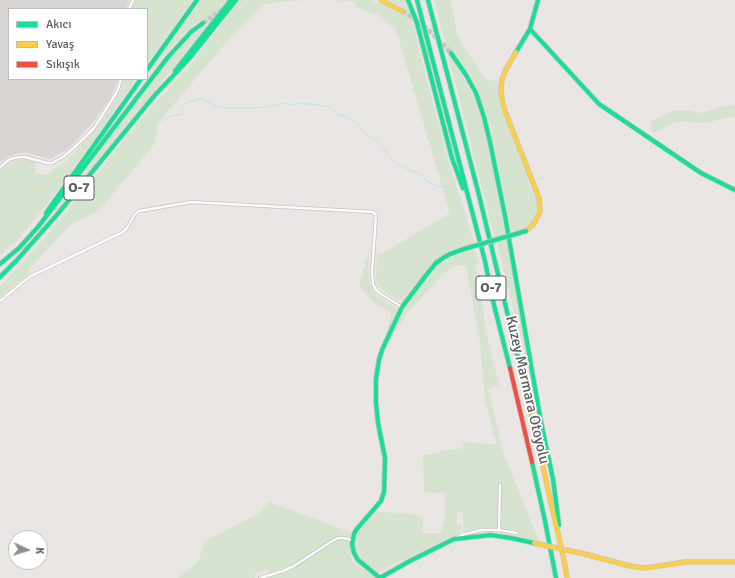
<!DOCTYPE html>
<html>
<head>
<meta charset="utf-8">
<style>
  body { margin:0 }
  #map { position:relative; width:735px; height:578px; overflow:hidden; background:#e9e6e3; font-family:Signika,sans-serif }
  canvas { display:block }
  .legend { position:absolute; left:8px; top:8px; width:140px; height:72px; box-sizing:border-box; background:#fff; border:1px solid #bdbfbf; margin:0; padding:5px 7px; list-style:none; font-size:12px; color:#595e60 }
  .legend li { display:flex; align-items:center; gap:8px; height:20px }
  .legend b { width:20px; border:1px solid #bdbfbf }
  .north { position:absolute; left:8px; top:530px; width:40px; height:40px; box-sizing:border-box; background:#fff; border:1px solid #bdbfbf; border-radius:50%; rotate:94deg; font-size:11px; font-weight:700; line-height:16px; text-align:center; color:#595e60 }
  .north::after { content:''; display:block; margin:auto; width:14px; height:18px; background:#8b8e8e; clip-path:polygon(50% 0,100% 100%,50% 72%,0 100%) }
</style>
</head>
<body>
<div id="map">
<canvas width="735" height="578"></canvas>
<ul class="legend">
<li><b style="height:5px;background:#16e098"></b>Akıcı</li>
<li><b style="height:5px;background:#ffcf43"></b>Yavaş</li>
<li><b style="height:5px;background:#f24e42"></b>Sıkışık</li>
</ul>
<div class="north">K</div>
</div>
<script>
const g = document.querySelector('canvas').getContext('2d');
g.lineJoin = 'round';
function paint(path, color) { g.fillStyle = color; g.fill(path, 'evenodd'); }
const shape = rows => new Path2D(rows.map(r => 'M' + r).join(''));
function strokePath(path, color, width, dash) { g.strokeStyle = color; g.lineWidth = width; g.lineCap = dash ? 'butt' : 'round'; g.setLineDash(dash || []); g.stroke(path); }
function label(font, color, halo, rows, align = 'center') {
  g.font = font + ' Signika,sans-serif'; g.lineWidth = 3.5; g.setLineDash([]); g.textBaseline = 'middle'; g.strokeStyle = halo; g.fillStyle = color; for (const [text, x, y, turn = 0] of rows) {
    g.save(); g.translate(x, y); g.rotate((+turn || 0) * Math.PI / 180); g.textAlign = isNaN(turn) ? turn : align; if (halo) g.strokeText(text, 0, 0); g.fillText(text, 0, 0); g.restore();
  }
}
paint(shape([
  [0,0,129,0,126,9,9,9,9,79,118,79,111,97,91,125,67,150,50,159,27,153,18,153,10,156,0,162]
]), '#d8d5d3');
paint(shape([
  [135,0,193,0,147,64,147,9,132,9],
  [201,0,228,0,40,232,13,259,39,231,73,189,160,71,181,46,205,25,200,20,185,33,163,57,147,77,147,75],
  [240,0,246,0,246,2,251,0,304,0,263,4,232,36,217,53,158,123,155,143,102,207,97,212,72,223,28,270,30,273,0,297,0,287,47,235,148,111,194,60],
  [334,0,371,0,386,6,402,15,403,7,388,0,404,0,405,2,409,11,413,22,426,78,449,162,474,243,446,253,438,258,433,263,405,299,402,301,397,300,378,287,376,278,377,250,378,256,450,213,396,30,377,14,366,11,357,7,356,2],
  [434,0,450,0,458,36,463,46,486,79,500,82,499,90,499,102,501,109,536,199,538,206,537,213,534,220,530,225,523,229,511,232,491,129,484,107,477,88,464,66,453,50,450,56,461,73,475,99,485,131,513,274,533,389,530,383,532,383,497,243,496,243],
  [123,79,136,79,71,172,44,208,16,241,0,255,0,170,8,163,13,161,25,159,35,162,35,174,46,174,53,172,53,169,66,162,95,130,116,99,121,89],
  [735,105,735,116,717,120,707,123,692,123,685,121,668,125,655,133,651,130,651,121,675,110,686,110,701,113,724,106],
  [370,241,368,268,369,279,371,287,374,292,379,298,398,309,384,339,389,324,391,313,376,304,368,297,360,287,360,282,369,250],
  [475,249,479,264,475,265,481,296,485,327,499,385,488,389,504,455,539,541,518,536,518,532,500,528,501,484,499,484,498,528,481,528,463,533,463,513,457,512,457,524,461,524,461,533,413,558,407,558,377,573,358,557,355,547,355,542,358,532,376,512,408,513,416,515,423,518,423,526,422,533,441,533,445,518,445,493,424,492,423,455,463,448,462,442,497,445,485,400,480,342,466,266,460,265,453,267,443,274,407,313,387,344,399,319,411,300,438,266,448,258],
  [269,502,352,533,351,535,349,538,343,536,336,538,286,568,268,572,268,569,255,573,255,578,178,578,198,562,205,541,258,514],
  [339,540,343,540,348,541,350,544,350,554,353,561,356,564,374,576,375,578,267,578,285,572,295,567,330,544]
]), '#d6e3cf');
strokePath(shape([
  [382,145,389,156,396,163,405,168,420,174,428,182,437,186,444,187,452,186],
  [484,177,491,177],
  [502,177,524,177],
  [539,178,543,178],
  [0,194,9,180,13,179,17,174,20,173,23,173,33,178,37,178,42,179,55,188],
  [83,198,86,199,91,198,103,188,138,147,155,124,169,117,181,114,182,111,182,106,184,104,197,99,200,99,217,106,227,108,250,108,266,107,284,103,293,105,300,103,325,106,330,107,339,115,344,116,356,122,364,132,379,143]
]), '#bae5f0', 1);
strokePath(shape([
  [402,11,418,21,436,37,451,53],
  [203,23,223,9]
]), '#c5c4c2', 4.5, [4.5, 2]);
const street = shape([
  [129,9,133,0],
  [0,167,10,159,20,157,25,157,47,163,52,163,63,157,77,145,94,128,115,95,118,89,121,79],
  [0,301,23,282,31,276,123,232,127,228,135,214,139,211,192,202,373,212,376,215,372,272,373,284,376,290,381,294,402,307],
  [499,530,517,533],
  [456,538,465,534,481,530,499,530,500,485],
  [260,578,283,571,294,566,329,543,338,538,343,538,352,540]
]);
const fast = shape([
  [408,0,417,23,452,158,463,188],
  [417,0,485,261,494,305,510,368],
  [428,0,479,195,522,374],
  [530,29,599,104,701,173,735,190],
  [516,52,530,29,538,0],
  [451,53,466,75,476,93,484,117,490,142,505,216,541,422,553,479,559,525],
  [147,70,197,0],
  [175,71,231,0],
  [46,213,141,79],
  [0,264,19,248,38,227,168,57,191,32,203,23],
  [0,277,16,261,56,216,155,95,188,60,236,0],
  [532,462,545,521,556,578],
  [380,578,358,560,354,553,352,544,354,534,356,530,381,501,384,492,385,458,378,423,376,402,376,379,379,360,382,350,402,307,427,274,436,263,443,258,450,254,464,249],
  [380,578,408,562,454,539,491,535,511,538,534,543]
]);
const slow = shape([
  [381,0,402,11],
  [516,52,505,71,502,80,501,88,502,100,505,111,539,198,540,212,533,225,526,231],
  [522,374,564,560,567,578],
  [585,554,630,566,645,568,685,562,735,562]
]);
const jam = shape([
  [510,368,532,462]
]);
strokePath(street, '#c5c4c3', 4);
strokePath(fast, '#c5c5c4', 5.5);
strokePath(slow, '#c5c5c4', 5.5);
strokePath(jam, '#c5c5c4', 5.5);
strokePath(street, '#fcfbfb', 2.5);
strokePath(fast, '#16e098', 4);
strokePath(slow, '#ffcf43', 4);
strokePath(jam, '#f24e42', 4);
const fastBridge = shape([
  [464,249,526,231]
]);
const slowBridge = shape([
  [534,543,585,554]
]);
strokePath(fastBridge, '#c5c5c4', 5.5, []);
strokePath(slowBridge, '#c5c5c4', 5.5, []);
strokePath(fastBridge, '#16e098', 4);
strokePath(slowBridge, '#ffcf43', 4);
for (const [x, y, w] of [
  [79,188,30],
  [491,288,30]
]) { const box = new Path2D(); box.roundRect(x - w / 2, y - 12, w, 24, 3); g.fillStyle = '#fff'; g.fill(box); strokePath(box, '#595e60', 1); }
label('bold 14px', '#595e60', null, [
  ["O-7",79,188],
  ["O-7",491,288]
]);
label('15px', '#595e60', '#fff', [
  ["Kuzey Marmara Otoyolu",527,390,77]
]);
</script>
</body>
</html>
